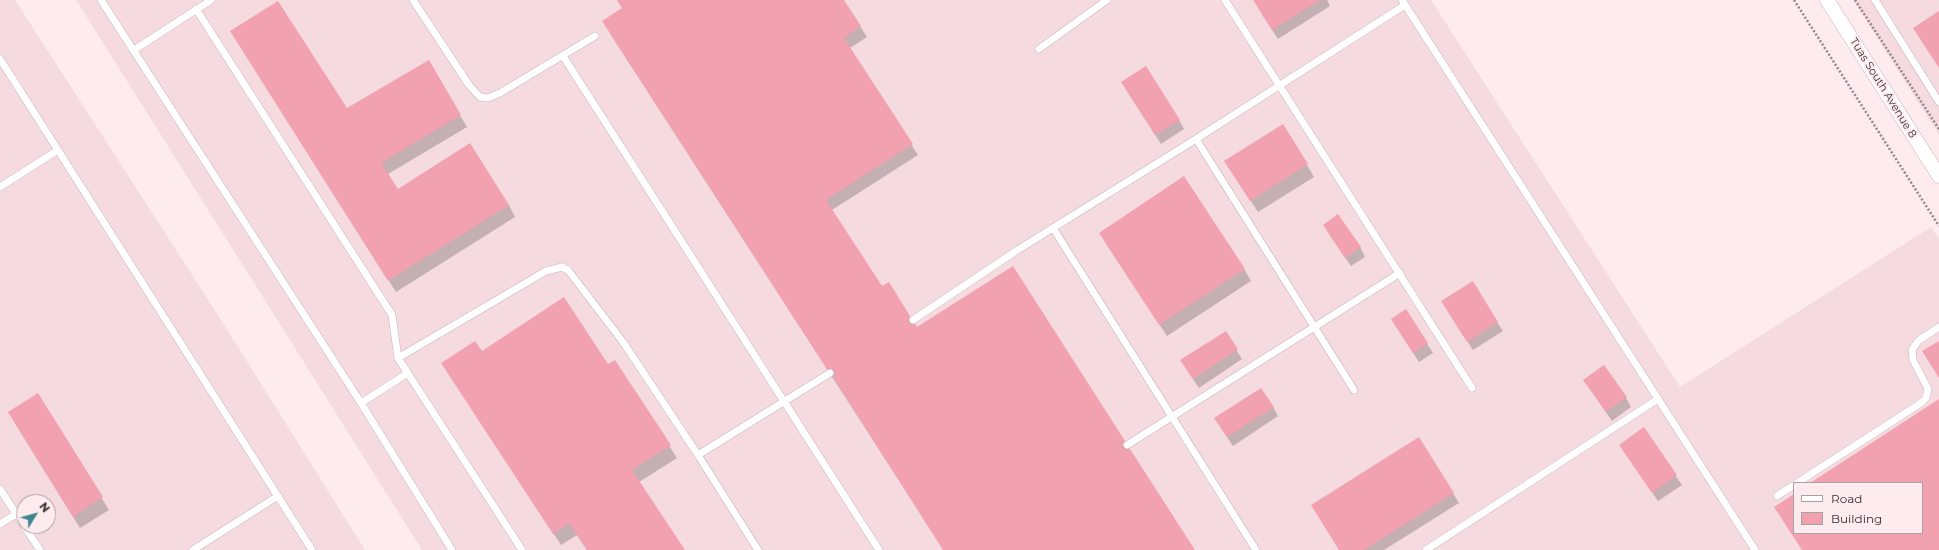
<!DOCTYPE html>
<html>
<head>
<meta charset="utf-8">
<style>
  body { margin:0 }
  #map { position:relative; width:1939px; height:550px; overflow:hidden; background:#fdebee; font-family:Montserrat,sans-serif }
  canvas { display:block }
  .legend { position:absolute; left:1793px; top:482px; width:130px; height:52px; box-sizing:border-box; background:#fdebee; border:1px solid #ada0a2; margin:0; padding:5px 7px; list-style:none; font-size:12px; color:#362f30 }
  .legend li { display:flex; align-items:center; gap:8px; height:20px }
  .legend b { width:20px; border:1px solid #ada0a2 }
  .north { position:absolute; left:16px; top:494px; width:40px; height:40px; box-sizing:border-box; background:#fdebee; border:1px solid #ada0a2; border-radius:50%; rotate:53deg; font-size:11px; font-weight:700; line-height:16px; text-align:center; color:#362f30 }
  .north::after { content:''; display:block; margin:auto; width:14px; height:18px; background:#408591; clip-path:polygon(50% 0,100% 100%,50% 72%,0 100%) }
</style>
</head>
<body>
<div id="map">
<canvas width="1939" height="550"></canvas>
<ul class="legend">
<li><b style="height:5px;background:#fff"></b>Road</li>
<li><b style="height:11px;background:#f2a1b0"></b>Building</li>
</ul>
<div class="north">N</div>
</div>
<script>
const g = document.querySelector('canvas').getContext('2d');
g.lineJoin = 'round';
function paint(path, color) { g.fillStyle = color; g.fill(path, 'evenodd'); }
const shape = rows => new Path2D(rows.map(r => 'M' + r).join(''));
function strokePath(path, color, width, dash) { g.strokeStyle = color; g.lineWidth = width; g.lineCap = dash ? 'butt' : 'round'; g.setLineDash(dash || []); g.stroke(path); }
function label(font, color, halo, rows, align = 'center') {
  g.font = font + ' Montserrat,sans-serif'; g.lineWidth = 4; g.setLineDash([]); g.textBaseline = 'middle'; g.strokeStyle = halo; g.fillStyle = color; for (const [text, x, y, turn = 0] of rows) {
    g.save(); g.translate(x, y); g.rotate((+turn || 0) * Math.PI / 180); g.textAlign = isNaN(turn) ? turn : align; if (halo) g.strokeText(text, 0, 0); g.fillText(text, 0, 0); g.restore();
  }
}
paint(shape([
  [0,0,15,0,216,312,365,550,0,550],
  [24,502,48,502,48,526,24,526],
  [76,0,1431,0,1680,387,1931,227,1939,239,1939,550,422,550],
  [1794,483,1922,483,1922,533,1794,533],
  [1853,0,1939,0,1939,135]
]), '#f5dbdf');
paint(shape([
  [617,0,843,0,867,37,850,48,918,155,832,210,882,288,909,316,917,328,1124,441,1193,550,944,550,609,32,623,9],
  [1262,0,1327,0,1330,6,1278,39,1261,13],
  [238,43,346,109,428,61,467,127,388,174,398,190,509,205,515,217,396,292],
  [1122,83,1179,120,1184,129,1161,144],
  [1307,165,1314,177,1258,212,1233,173],
  [1329,234,1360,247,1365,257,1351,266],
  [1107,245,1244,269,1251,281,1167,336],
  [1447,310,1497,322,1503,331,1473,350],
  [1406,311,1433,353,1419,362,1392,320],
  [1225,332,1242,359,1199,388,1187,370],
  [481,352,607,366,614,361,677,458,639,482,684,550,587,550,577,535,561,545,450,376],
  [1584,380,1626,398,1631,407,1612,421],
  [38,395,109,510,80,528,16,425],
  [1273,407,1278,416,1233,446,1215,419],
  [1643,429,1682,485,1658,501,1620,445],
  [1419,439,1459,503,1384,550,1340,550]
]), '#0003');
paint(shape([
  [617,0,844,0,861,26,844,38,913,144,826,200,882,286,889,282,910,316,908,321,911,325,916,324,917,327,1013,266,1125,441,1122,445,1123,448,1127,450,1130,449,1195,550,943,550,833,377,835,373,834,370,827,369,602,21,622,8],
  [1253,0,1320,0,1272,30],
  [278,1,347,108,429,60,461,115,381,163,398,189,470,143,509,205,388,281,230,31],
  [1939,11,1939,68,1913,28],
  [1146,66,1180,120,1155,135,1121,82],
  [1283,124,1308,164,1250,201,1224,161],
  [1184,176,1245,269,1159,325,1099,233],
  [1338,214,1361,247,1345,258,1323,225],
  [1473,281,1498,322,1467,342,1441,301],
  [564,297,608,364,615,360,671,445,632,470,685,550,587,550,569,523,553,534,441,363,475,341,482,351],
  [1406,309,1428,343,1413,353,1391,319],
  [1226,331,1238,349,1193,379,1180,360],
  [1939,341,1939,378,1922,351],
  [1604,365,1627,397,1606,412,1583,380],
  [1261,388,1274,407,1227,437,1214,418],
  [38,393,103,497,73,517,8,412],
  [1939,399,1939,550,1802,550,1774,507,1794,494,1794,533,1922,533,1922,483,1810,483],
  [1644,427,1677,475,1652,493,1619,445],
  [1419,437,1454,493,1364,550,1339,550,1311,505]
]), '#f2a1b0');
const lane = shape([
  [101,0,361,403,452,550],
  [413,0,469,85,480,97,488,98,500,93,595,36],
  [1225,0,1472,388],
  [1402,0,1755,550],
  [1875,0,1939,102],
  [196,9,392,315,398,358,522,550],
  [1039,49,1107,0],
  [134,50,211,0],
  [563,56,879,550],
  [0,59,312,550],
  [1196,139,1354,390],
  [0,187,58,150],
  [1053,228,1256,550],
  [913,320,1016,251,1196,139,1405,5],
  [398,358,546,271,562,267,568,270,623,342,698,455,758,550],
  [361,403,408,373],
  [1127,445,1400,273],
  [698,455,830,373],
  [1797,483,1921,403,1926,398,1928,389,1913,360,1912,350,1918,341,1939,327],
  [0,489,24,526],
  [1777,496,1794,485],
  [0,524,16,514],
  [24,526,40,550],
  [193,550,278,496],
  [1426,550,1658,399]
]);
const street = shape([
  [1827,0,1939,176]
]);
strokePath(lane, '#c6b6b8', 8);
strokePath(street, '#c6b6b8', 15);
strokePath(shape([
  [1794,0,1939,226],
  [1855,0,1939,129]
]), '#938789', 2.5, [2, 2]);
strokePath(lane, '#fff', 7);
strokePath(street, '#fff', 14);
label('11px', '#362f30', '#fdebee', [
  ["Tuas South Avenue 8",1883,88,58]
]);
</script>
</body>
</html>
